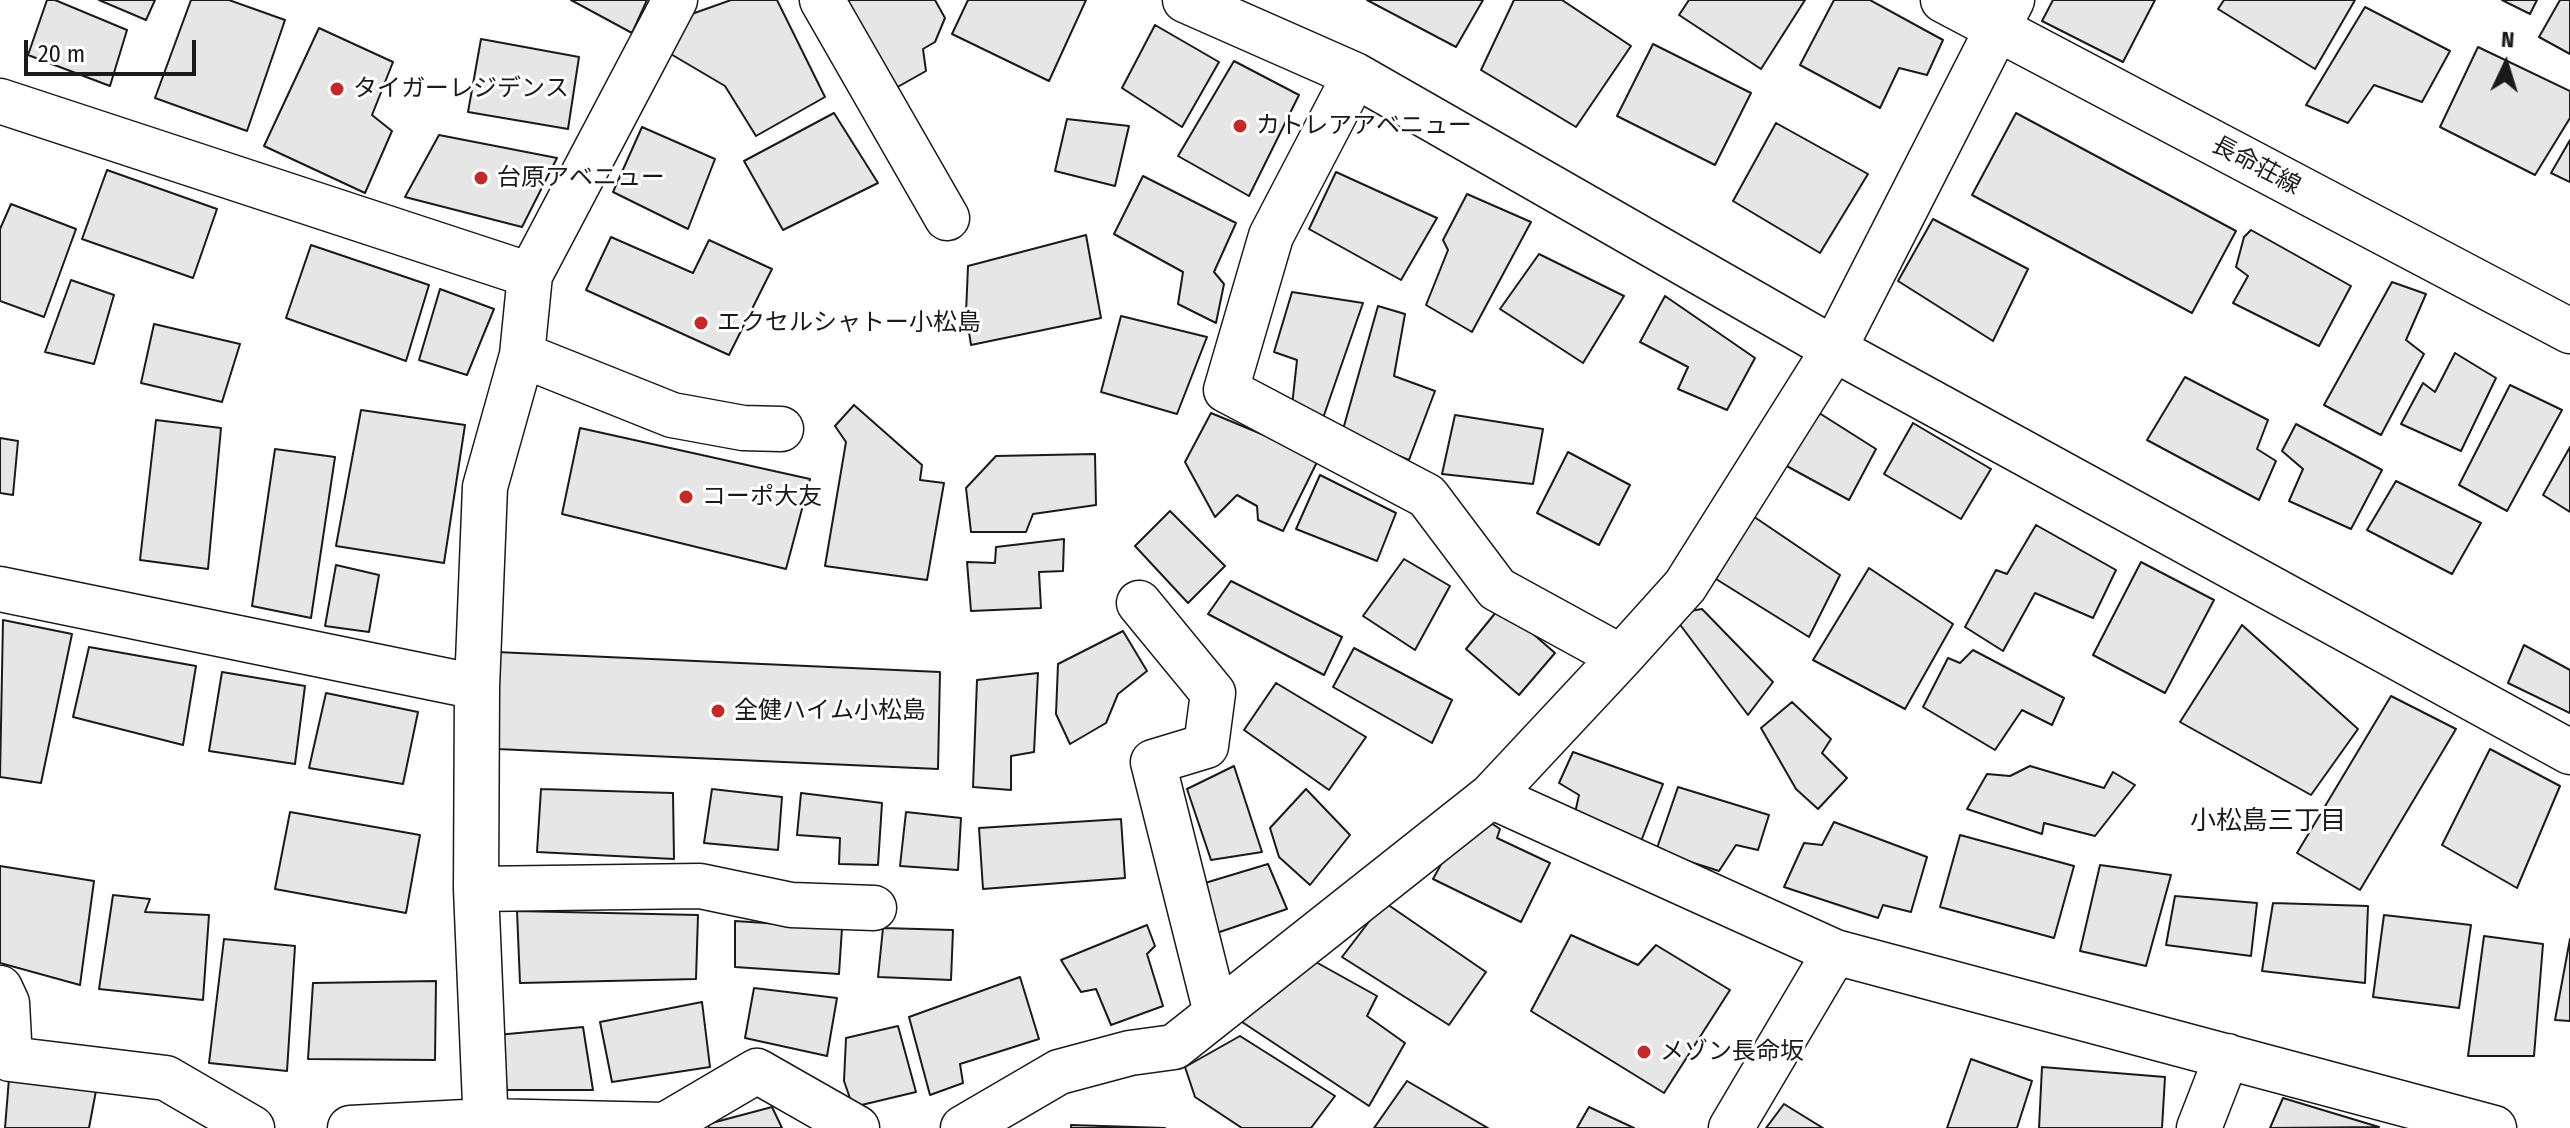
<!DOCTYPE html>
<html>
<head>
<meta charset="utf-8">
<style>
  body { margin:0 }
  #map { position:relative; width:2570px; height:1128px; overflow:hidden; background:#fff; font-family:"Fira Sans Condensed",sans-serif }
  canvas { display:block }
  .north { position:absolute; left:2466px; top:24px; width:80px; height:80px; -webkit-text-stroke:6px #fff; paint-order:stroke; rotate:4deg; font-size:22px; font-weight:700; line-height:32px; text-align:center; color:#1a1a1a }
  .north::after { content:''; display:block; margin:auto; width:28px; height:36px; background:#1a1a1a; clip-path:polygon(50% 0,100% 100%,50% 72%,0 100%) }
  .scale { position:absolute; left:24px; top:40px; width:172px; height:36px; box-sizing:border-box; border:4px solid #1a1a1a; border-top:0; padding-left:10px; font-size:24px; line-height:28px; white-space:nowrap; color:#1a1a1a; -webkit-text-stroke:6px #fff; paint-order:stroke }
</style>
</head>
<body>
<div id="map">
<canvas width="2570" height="1128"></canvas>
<div class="north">N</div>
<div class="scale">20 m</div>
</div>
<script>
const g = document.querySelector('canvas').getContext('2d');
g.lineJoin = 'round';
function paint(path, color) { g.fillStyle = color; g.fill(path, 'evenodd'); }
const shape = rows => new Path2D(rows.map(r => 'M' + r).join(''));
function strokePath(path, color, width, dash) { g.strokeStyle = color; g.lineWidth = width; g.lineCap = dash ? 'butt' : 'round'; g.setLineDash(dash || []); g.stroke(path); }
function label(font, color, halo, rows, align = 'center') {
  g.font = font + ' "Fira Sans Condensed","Noto Sans JP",sans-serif'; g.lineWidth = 6; g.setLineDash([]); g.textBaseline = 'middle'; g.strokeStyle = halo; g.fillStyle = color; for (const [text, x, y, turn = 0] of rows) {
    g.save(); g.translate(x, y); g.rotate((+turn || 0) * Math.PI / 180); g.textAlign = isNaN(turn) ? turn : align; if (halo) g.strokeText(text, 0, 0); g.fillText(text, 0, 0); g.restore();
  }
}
const building = shape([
  [47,0,55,0,127,30,110,86,28,55,47,0],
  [99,0,155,0,146,20,99,0],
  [191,0,229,0,285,20,247,131,155,98,191,0],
  [571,0,647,0,632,33,571,0],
  [731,0,777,0,825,97,756,136,725,86,669,53,689,15,731,0],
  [841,0,935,0,945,18,935,42,923,49,926,71,894,89,841,0],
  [968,0,1086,0,1049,81,952,34,968,0],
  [1367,0,1483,0,1456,47,1367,0],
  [1514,0,1562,0,1631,46,1576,127,1481,70,1514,0],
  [1689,0,1805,0,1761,69,1679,15,1689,0],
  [1834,0,1870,0,1943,40,1927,75,1899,68,1880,108,1800,65,1834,0],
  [2053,0,2155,0,2123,62,2042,21,2053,0],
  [2224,0,2355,0,2315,69,2218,9,2224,0],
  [2502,0,2537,0,2530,14,2502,0],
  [2560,0,2570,0,2570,54,2539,37,2560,0],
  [2365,7,2450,51,2422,102,2374,85,2348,123,2306,105,2365,7],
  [1155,25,1219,62,1182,127,1122,88,1155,25],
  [319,28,393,62,372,115,392,131,365,193,264,146,319,28],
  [481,39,579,57,568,129,468,112,481,39],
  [1653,44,1751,93,1715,165,1617,116,1653,44],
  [2478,47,2570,91,2570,118,2535,175,2440,127,2478,47],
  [1234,61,1299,95,1249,196,1178,156,1234,61],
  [834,113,878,183,783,230,744,161,834,113],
  [2016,113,2236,231,2192,313,1972,195,2016,113],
  [1067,119,1129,126,1115,186,1055,171,1067,119],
  [1776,123,1868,174,1820,253,1733,201,1776,123],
  [642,127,715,159,688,229,613,192,642,127],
  [439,135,557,158,522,227,405,197,439,135],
  [2570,140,2570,182,2551,173,2570,140],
  [107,170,217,209,193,278,82,239,107,170],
  [1336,172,1437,218,1401,280,1309,229,1336,172],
  [1143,176,1236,223,1214,272,1224,284,1216,323,1178,304,1183,272,1114,234,1143,176],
  [1467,194,1531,222,1472,332,1426,305,1448,250,1443,240,1467,194],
  [11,204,76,229,44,317,0,301,0,229,11,204],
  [1933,219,2028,269,1993,341,1898,281,1933,219],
  [2251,230,2351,286,2319,346,2233,303,2248,276,2236,267,2244,237,2251,230],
  [1086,235,1101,318,971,345,966,313,968,266,1086,235],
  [611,237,693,273,709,240,772,269,729,355,586,290,611,237],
  [311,245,429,285,406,361,286,318,311,245],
  [1539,254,1624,296,1583,363,1500,309,1539,254],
  [71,280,114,295,94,364,45,352,71,280],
  [2392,282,2426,294,2406,340,2424,354,2381,435,2324,405,2392,282],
  [440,289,494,309,467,375,419,360,440,289],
  [1292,292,1363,303,1322,421,1292,406,1297,360,1274,352,1292,292],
  [1665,296,1755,358,1727,410,1678,389,1688,367,1640,342,1665,296],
  [1378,306,1405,314,1394,376,1435,391,1409,460,1342,433,1378,306],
  [1121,316,1207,337,1177,414,1101,392,1121,316],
  [154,324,240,344,222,402,141,383,154,324],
  [2455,353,2496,378,2461,451,2401,424,2423,383,2435,392,2455,353],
  [2185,377,2268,420,2257,449,2276,461,2259,500,2147,440,2185,377],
  [2510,385,2562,410,2507,511,2459,485,2510,385],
  [854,405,922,465,920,480,944,483,927,580,825,566,846,442,835,426,854,405],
  [361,410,465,425,444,563,336,546,361,410],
  [1816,411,1876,449,1849,500,1783,464,1816,411],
  [1211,413,1319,458,1283,531,1258,520,1257,506,1237,495,1215,517,1185,462,1211,413],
  [1455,415,1543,429,1533,484,1442,474,1455,415],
  [156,420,221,428,208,569,140,560,156,420],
  [1913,423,1991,469,1961,519,1884,474,1913,423],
  [2296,424,2382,470,2351,529,2289,501,2303,469,2282,451,2296,424],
  [580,428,810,479,786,569,562,514,580,428],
  [0,438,18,441,13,495,0,493,0,438],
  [2570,447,2570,512,2543,495,2570,447],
  [275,449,335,457,311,618,252,606,275,449],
  [1568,452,1630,485,1599,545,1537,513,1568,452],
  [1095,454,1096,505,1033,514,1026,532,971,532,966,488,996,456,1095,454],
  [1320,475,1396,513,1377,561,1296,529,1320,475],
  [2396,481,2481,523,2452,574,2367,530,2396,481],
  [1170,511,1225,566,1188,603,1135,546,1170,511],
  [1750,514,1840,575,1809,637,1716,579,1750,514],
  [2036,525,2116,570,2093,618,2035,593,2003,651,1965,627,1996,570,2007,574,2036,525],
  [1064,539,1063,571,1039,572,1041,608,971,611,967,562,995,563,996,547,1064,539],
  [1404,559,1450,586,1415,650,1363,616,1404,559],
  [2141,562,2214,600,2165,693,2093,655,2141,562],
  [336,565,379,575,369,632,325,626,336,565],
  [1869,568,1953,624,1905,709,1813,660,1869,568],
  [1231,581,1342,637,1324,675,1208,614,1231,581],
  [1501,606,1555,653,1519,695,1466,649,1501,606],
  [1702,609,1773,682,1748,715,1672,614,1702,609],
  [3,620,72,634,41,783,0,777,3,620],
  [2242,625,2358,729,2311,795,2180,722,2242,625],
  [1123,631,1147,671,1118,694,1106,723,1070,744,1056,714,1058,664,1123,631],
  [2524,645,2570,670,2570,713,2508,683,2524,645],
  [89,647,196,666,183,745,73,717,89,647],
  [1354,648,1452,700,1432,743,1333,687,1354,648],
  [1973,650,2064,698,2052,725,2022,710,1995,750,1923,707,1948,658,1960,663,1973,650],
  [496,652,940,672,938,769,497,749,496,652],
  [222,672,305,686,295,764,209,751,222,672],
  [1038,673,1034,752,1011,756,1011,790,973,787,977,680,1038,673],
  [1276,683,1366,737,1329,790,1244,730,1276,683],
  [326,693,418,712,403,784,309,768,326,693],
  [2391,696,2456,729,2360,890,2297,853,2391,696],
  [1792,702,1831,739,1822,753,1847,778,1818,809,1796,789,1761,728,1792,702],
  [2490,749,2560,786,2517,888,2442,845,2490,749],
  [1573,752,1663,784,1640,844,1575,813,1579,795,1559,783,1573,752],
  [1234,766,1262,852,1211,860,1187,789,1234,766],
  [2030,766,2104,788,2113,772,2135,785,2095,836,2044,823,2042,834,1967,809,1987,774,2010,776,2030,766],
  [1678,787,1769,815,1758,850,1736,845,1719,871,1656,851,1678,787],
  [541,789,673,793,674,859,537,852,541,789],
  [712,789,782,797,778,850,704,843,712,789],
  [1306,789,1350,835,1310,885,1279,857,1270,828,1306,789],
  [801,793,882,803,878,865,839,864,840,838,797,835,801,793],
  [290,812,420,835,406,913,275,889,290,812],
  [906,812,961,818,958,870,900,866,906,812],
  [1482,817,1500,829,1497,838,1550,863,1521,922,1433,879,1456,837,1482,817],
  [1121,819,1125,878,983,889,979,828,1121,819],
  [1834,822,1927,857,1911,912,1883,905,1878,918,1784,887,1804,843,1822,845,1834,822],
  [1960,835,2074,866,2054,938,1940,907,1960,835],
  [1268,864,1287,909,1208,936,1195,886,1268,864],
  [2100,865,2171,875,2146,966,2080,951,2100,865],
  [0,866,94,881,80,985,0,963,0,866],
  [113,895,150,899,145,912,209,915,203,1000,99,989,113,895],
  [2175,896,2257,903,2251,956,2166,945,2175,896],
  [1384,902,1486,972,1449,1025,1342,957,1384,902],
  [2273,903,2368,906,2365,983,2262,971,2273,903],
  [517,911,698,915,696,979,520,983,517,911],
  [2384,915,2471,925,2459,1008,2373,997,2384,915],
  [735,921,842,928,839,974,735,967,735,921],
  [1147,925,1155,946,1147,954,1163,1006,1111,1025,1096,989,1081,992,1061,960,1147,925],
  [883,928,953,930,951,980,878,977,883,928],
  [1571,935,1638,965,1656,945,1730,990,1664,1093,1531,1011,1571,935],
  [2484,936,2543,944,2534,1056,2468,1056,2484,936],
  [224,939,295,946,287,1071,209,1063,224,939],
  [2570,939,2570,1021,2555,1020,2570,939],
  [1314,961,1377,996,1367,1016,1405,1043,1369,1106,1236,1018,1260,997,1269,1001,1286,975,1314,961],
  [1020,977,1039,1039,960,1064,963,1083,930,1095,909,1017,1020,977],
  [436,981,435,1060,308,1059,313,983,436,981],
  [754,988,837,998,827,1056,745,1038,754,988],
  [702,1002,710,1067,612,1082,600,1022,702,1002],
  [898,1026,916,1092,853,1107,844,1081,846,1038,898,1026],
  [583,1027,593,1090,507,1090,497,1035,583,1027],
  [1240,1036,1335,1096,1311,1128,1242,1128,1195,1097,1185,1067,1240,1036],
  [1971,1059,2032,1081,2017,1128,1947,1128,1971,1059],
  [10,1066,98,1080,89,1128,5,1128,10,1066],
  [2042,1067,2165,1077,2162,1128,2039,1128,2042,1067],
  [1407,1081,1488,1128,1374,1128,1407,1081],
  [2283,1098,2379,1127,2270,1128,2283,1098],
  [1784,1104,1823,1128,1766,1128,1784,1104],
  [772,1107,782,1128,709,1128,708,1124,772,1107],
  [1589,1107,1634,1128,1577,1128,1589,1107],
  [1071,1125,1165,1128,1071,1128,1071,1125]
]);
paint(building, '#e6e6e6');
strokePath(building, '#1a1a1a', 2);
const minor = shape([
  [822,0,947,218],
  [1185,0,1355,75,1834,349,2570,752],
  [1943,0,2570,331],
  [1355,75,1271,236,1226,390,1427,496,1497,589,1621,657],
  [0,101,530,275],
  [522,355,672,415,743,428,781,429],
  [0,589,477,687],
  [1139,603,1213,693,1206,746,1153,762,1216,1013],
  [1491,796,1835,952,2494,1128],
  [476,889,700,886,791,905,874,908],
  [0,988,7,1003,10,1059,166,1078,252,1128],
  [350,1128,485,1121,665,1125,757,1071,857,1128],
  [486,1128,476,889,477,687,485,487,522,355,530,275,675,0],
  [963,1128,1059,1072,1130,1053,1174,1047,1491,796,1621,657,1685,586,1834,349,2012,0],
  [1731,1128,1835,952],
  [2199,1128,2227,1056]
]);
strokePath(minor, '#1a1a1a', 47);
strokePath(minor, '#fff', 44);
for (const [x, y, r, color] of [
  [337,89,8,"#c62828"],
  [1240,126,8,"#c62828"],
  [481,178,8,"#c62828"],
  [701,323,8,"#c62828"],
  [686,497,8,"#c62828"],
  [718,711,8,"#c62828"],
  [1644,1052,8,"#c62828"]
]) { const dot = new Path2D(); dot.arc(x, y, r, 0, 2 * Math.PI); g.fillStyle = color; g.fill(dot); strokePath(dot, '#fff', 3); }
label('24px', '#1a1a1a', '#fff', [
  ["タイガーレジデンス",353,89],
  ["カトレアアベニュー",1256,126],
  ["台原アベニュー",497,178],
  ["エクセルシャトー小松島",717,323],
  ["コーポ大友",702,497],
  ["全健ハイム小松島",734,711],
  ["メゾン長命坂",1660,1052]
], 'left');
label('24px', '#1a1a1a', '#fff', [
  ["長命荘線",2256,166,28]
]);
label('26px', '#1a1a1a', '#fff', [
  ["小松島三丁目",2268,822]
]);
</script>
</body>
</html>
